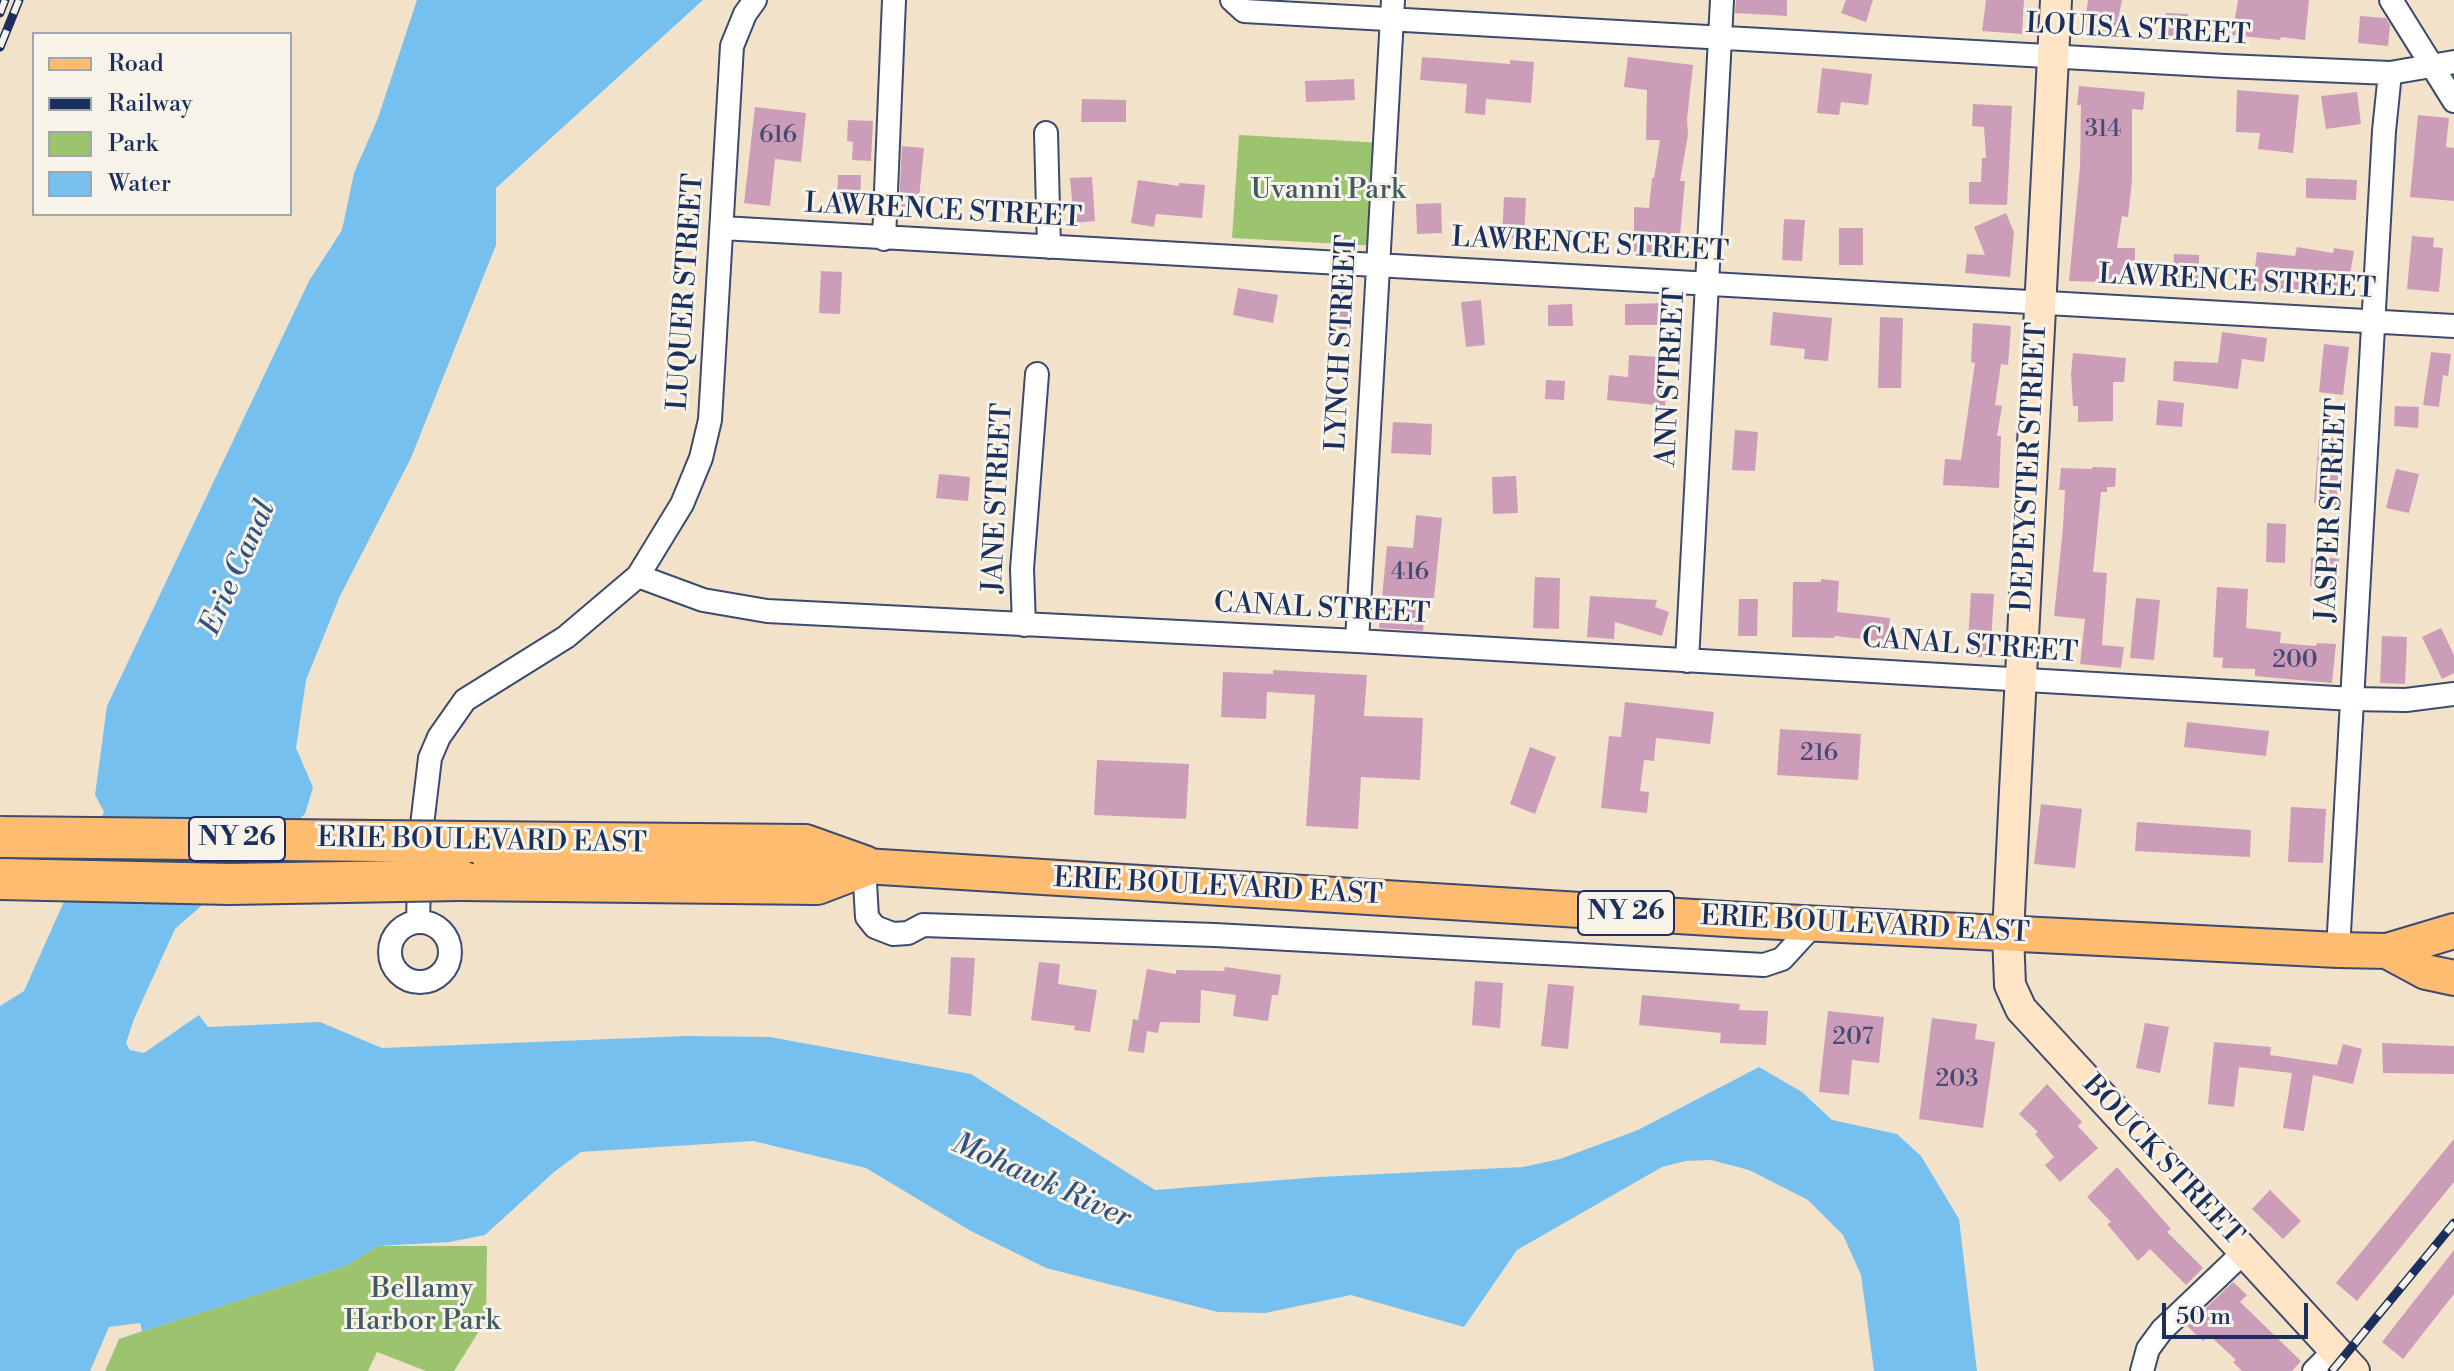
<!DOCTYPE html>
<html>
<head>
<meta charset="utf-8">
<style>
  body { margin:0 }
  #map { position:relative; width:2454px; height:1371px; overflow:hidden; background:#f3e2ca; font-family:"Libre Bodoni",serif }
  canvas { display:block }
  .legend { position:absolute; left:32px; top:32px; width:260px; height:184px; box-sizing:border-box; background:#f7f3e8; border:2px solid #9fa5b1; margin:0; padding:10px 14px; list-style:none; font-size:24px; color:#1b2f5e }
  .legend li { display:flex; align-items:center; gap:16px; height:40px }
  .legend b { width:40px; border:2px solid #9fa5b1 }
  .scale { position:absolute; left:2162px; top:1303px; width:146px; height:36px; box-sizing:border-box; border:4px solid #1b2f5e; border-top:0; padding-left:10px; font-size:24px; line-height:28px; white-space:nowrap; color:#1b2f5e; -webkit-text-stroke:6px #f7f3e8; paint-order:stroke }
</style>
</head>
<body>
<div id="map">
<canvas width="2454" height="1371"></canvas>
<ul class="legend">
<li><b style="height:10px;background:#febc70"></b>Road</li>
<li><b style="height:10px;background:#1b2f5e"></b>Railway</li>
<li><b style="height:22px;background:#9cc36e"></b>Park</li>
<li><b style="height:22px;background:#76c0ef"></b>Water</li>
</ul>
<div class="scale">50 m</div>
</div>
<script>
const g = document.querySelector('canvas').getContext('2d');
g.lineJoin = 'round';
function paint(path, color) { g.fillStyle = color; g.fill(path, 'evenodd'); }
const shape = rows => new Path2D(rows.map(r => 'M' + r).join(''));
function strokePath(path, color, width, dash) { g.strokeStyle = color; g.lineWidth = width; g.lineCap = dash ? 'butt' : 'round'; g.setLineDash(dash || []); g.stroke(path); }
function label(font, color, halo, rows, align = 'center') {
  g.font = font + ' "Libre Bodoni",serif'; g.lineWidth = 6; g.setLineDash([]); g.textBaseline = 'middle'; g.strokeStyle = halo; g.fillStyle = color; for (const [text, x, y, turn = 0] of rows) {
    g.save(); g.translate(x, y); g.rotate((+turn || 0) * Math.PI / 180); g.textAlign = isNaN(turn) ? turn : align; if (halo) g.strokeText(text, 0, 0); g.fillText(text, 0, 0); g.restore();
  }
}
paint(shape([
  [1239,135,1384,143,1378,246,1232,238],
  [378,1246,487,1246,486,1320,454,1371,426,1371,377,1352,368,1371,105,1371,119,1339,346,1266]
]), '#9cc36e');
paint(shape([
  [417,0,703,0,496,188,496,245,411,458,340,596,306,680,296,748,313,787,305,814,175,929,134,1019,126,1043,130,1050,144,1053,199,1015,208,1027,320,1022,382,1048,687,1036,770,1037,971,1074,1155,1190,1319,1177,1523,1167,1560,1159,1638,1130,1759,1067,1802,1092,1832,1120,1897,1134,1921,1156,1959,1219,1977,1371,1874,1371,1861,1275,1843,1235,1808,1200,1749,1170,1711,1160,1685,1161,1662,1167,1517,1250,1464,1327,1351,1295,1265,1313,1218,1312,1046,1268,969,1230,866,1168,753,1141,581,1152,554,1172,485,1235,449,1242,378,1246,346,1266,119,1339,105,1371,0,1371,0,1006,24,991,104,812,95,795,107,706,309,281,342,230,354,173,378,118]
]), '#76c0ef');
paint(shape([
  [140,1323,142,1331,119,1339,105,1371,90,1371,109,1327]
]), '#f3e2ca');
paint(shape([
  [1736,0,1787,0,1787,16,1735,13],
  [1846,0,1873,0,1866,22,1841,13],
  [1986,0,2024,0,2022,34,1982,31],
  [2088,0,2122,0,2119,15,2126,16,2124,34,2084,28],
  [2238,0,2309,0,2305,40,2281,37,2280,40,2232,35],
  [2166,13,2188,14,2186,40,2164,39],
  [2360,16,2386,18,2390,25,2388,46,2358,43],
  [1422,57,1510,64,1510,60,1534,62,1531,103,1486,99,1485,115,1465,113,1467,84,1420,80],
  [1628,57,1693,65,1687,119,1688,135,1680,181,1685,181,1680,235,1682,235,1682,257,1634,256,1634,207,1649,208,1652,178,1654,178,1660,140,1646,140,1647,90,1624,87],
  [1822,68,1872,74,1868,105,1841,102,1839,115,1817,113],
  [1354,79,1355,100,1306,102,1305,81],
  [2079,86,2145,92,2143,110,2132,109,2132,180,2128,217,2122,216,2117,248,2135,248,2135,283,2069,281,2080,167,2081,105,2077,105],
  [2237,90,2299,95,2293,153,2258,149,2260,133,2236,132],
  [2357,92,2361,124,2326,129,2321,96],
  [1082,99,1126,100,1126,122,1081,122],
  [1973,104,2012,106,2007,205,1969,204,1969,182,1981,182,1982,158,1986,158,1984,127,1972,126],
  [755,107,806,113,801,162,775,159,770,206,744,203],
  [2418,115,2449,118,2446,147,2454,148,2454,201,2410,197],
  [848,120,873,121,871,161,852,160,853,142,847,141],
  [902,146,924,148,918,208,899,206],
  [838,175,861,175,860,202,837,201],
  [1092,177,1095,221,1074,223,1070,178],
  [2306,178,2357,180,2356,200,2306,198],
  [1138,180,1179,186,1179,183,1205,185,1202,218,1156,214,1154,227,1131,223],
  [1504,197,1526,198,1524,239,1502,238],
  [1441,203,1442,233,1417,234,1416,204],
  [2006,213,2014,232,2010,277,1965,273,1967,254,1985,255,1974,227],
  [1784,219,1805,220,1802,261,1782,260],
  [1839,228,1863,228,1863,265,1839,265],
  [2412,236,2434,238,2433,247,2443,248,2439,292,2407,289],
  [2297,247,2333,253,2334,248,2354,251,2346,298,2286,289,2285,293,2252,290,2257,252,2295,256],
  [2174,254,2199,255,2198,287,2173,285],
  [821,271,842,272,840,314,819,313],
  [1332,284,1352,284,1351,329,1330,329],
  [1238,288,1278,295,1273,323,1233,315],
  [1481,300,1485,345,1466,347,1461,302],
  [1669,303,1669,325,1625,325,1625,304],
  [1572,304,1573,326,1548,326,1548,305],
  [1773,312,1832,318,1828,361,1804,359,1805,349,1770,345],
  [1880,317,1903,318,1901,388,1878,388],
  [1973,323,2011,326,2008,365,2001,364,1995,405,2002,406,1997,436,2001,436,1999,488,1943,485,1945,459,1961,460,1975,363,1971,362],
  [2222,332,2267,338,2264,362,2242,359,2238,389,2173,381,2174,361,2218,363],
  [2324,344,2349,347,2343,395,2319,392],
  [2431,352,2451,354,2448,376,2443,375,2439,407,2423,405],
  [2073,353,2126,358,2124,382,2113,382,2113,421,2078,422,2078,406,2073,406,2071,374],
  [1629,355,1660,357,1659,381,1668,382,1665,406,1607,400,1609,375,1628,377],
  [1546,380,1565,381,1564,400,1545,399],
  [2158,400,2184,403,2182,427,2156,425],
  [2395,406,2419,407,2418,428,2394,426],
  [1393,422,1432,424,1431,455,1391,453],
  [1735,430,1758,432,1755,471,1732,470],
  [2319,437,2344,439,2337,505,2314,503],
  [2093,467,2116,468,2115,487,2107,487,2107,492,2101,492,2093,572,2107,573,2102,645,2124,647,2121,668,2080,664,2085,619,2054,616,2063,528,2065,490,2059,490,2061,468,2092,469],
  [2396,469,2419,474,2409,513,2386,508],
  [939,474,970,477,968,501,936,498],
  [1516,476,1518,513,1493,514,1492,477],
  [1416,515,1442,518,1434,598,1426,598,1423,631,1379,628,1387,546,1413,548],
  [2267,523,2286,524,2285,563,2266,562],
  [2311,558,2339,558,2339,586,2310,586],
  [1535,577,1560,578,1559,629,1533,628],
  [1821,579,1839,581,1837,612,1890,618,1887,642,1835,636,1834,638,1792,637,1793,582,1821,582],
  [2217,587,2248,589,2246,628,2281,632,2280,643,2316,646,2317,643,2336,644,2332,683,2255,676,2255,669,2222,668,2223,658,2213,657],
  [1971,593,1994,594,1990,658,1967,656],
  [1590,596,1657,600,1655,607,1669,612,1662,636,1615,622,1614,639,1587,637],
  [2136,598,2160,600,2154,660,2130,658],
  [1739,599,1758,599,1757,636,1738,636],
  [2441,628,2454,655,2454,673,2442,679,2422,637],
  [2382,636,2407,637,2405,684,2380,683],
  [1273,670,1367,675,1364,716,1423,718,1420,780,1361,777,1358,829,1306,826,1315,695,1267,692,1266,719,1221,717,1223,672,1273,674],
  [1625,702,1714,712,1710,744,1656,738,1654,761,1644,760,1640,791,1649,792,1647,813,1601,808,1609,736,1621,737],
  [2187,722,2269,731,2266,756,2184,747],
  [1780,729,1861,734,1858,780,1777,775],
  [1530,747,1556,757,1535,814,1510,804],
  [1097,760,1189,764,1186,819,1094,815],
  [2041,804,2082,809,2075,868,2034,864],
  [2291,807,2326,809,2323,863,2288,862],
  [2137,822,2251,830,2250,857,2135,851],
  [951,957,975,958,971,1016,948,1014],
  [1039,962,1060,964,1058,984,1097,990,1090,1032,1074,1030,1075,1026,1031,1020],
  [1225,967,1281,975,1278,995,1272,995,1268,1021,1233,1016,1236,995,1201,990,1200,1023,1160,1022,1158,1033,1147,1031,1144,1053,1128,1051,1133,1019,1138,1020,1147,969,1176,974,1176,970,1224,971],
  [1475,981,1503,983,1500,1028,1472,1025],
  [1548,984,1574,986,1568,1049,1541,1046],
  [1642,995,1740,1004,1739,1010,1768,1011,1766,1045,1720,1043,1721,1033,1639,1025],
  [1828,1011,1884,1017,1879,1063,1852,1060,1849,1095,1819,1092],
  [1932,1018,1977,1024,1975,1039,1995,1042,1983,1128,1919,1119],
  [2145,1023,2169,1027,2160,1073,2136,1068],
  [2214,1042,2271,1047,2270,1055,2337,1065,2343,1044,2362,1049,2353,1084,2313,1075,2304,1131,2283,1128,2292,1073,2239,1067,2234,1107,2208,1104],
  [2382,1043,2454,1046,2454,1074,2383,1073],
  [2047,1084,2082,1122,2078,1126,2098,1148,2060,1182,2045,1165,2054,1157,2035,1134,2038,1132,2019,1114],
  [2454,1139,2454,1182,2357,1301,2336,1283],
  [2117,1167,2171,1229,2167,1232,2203,1268,2186,1285,2150,1249,2138,1261,2107,1224,2111,1222,2087,1197],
  [2270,1190,2301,1221,2283,1239,2252,1209],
  [2454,1250,2454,1294,2403,1359,2382,1342],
  [2233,1282,2247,1295,2240,1302,2301,1361,2292,1371,2242,1371,2233,1362,2236,1360,2209,1335,2203,1341,2187,1326]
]), '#cc9db9');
const street = shape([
  [1232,0,1244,11,2225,66,2390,73,2454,62],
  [2391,0,2454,101],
  [1046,133,1049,247],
  [722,228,2454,326],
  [884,239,894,0],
  [638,576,682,504,701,458,710,420,732,46,745,14,755,0],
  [1024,625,1022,569,1037,374],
  [1357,641,1393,0],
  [1687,661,1722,0],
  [864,866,867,917,875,927,893,934,908,933,923,925,1215,935,1764,965,1782,959,1815,923],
  [418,922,420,842,430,758,439,737,465,700,566,637,638,576,703,600,767,611,1357,641,2353,699,2406,700,2454,694],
  '390 952a30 30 0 1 1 60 0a30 30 0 1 1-60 0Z',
  [2338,950,2384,131,2390,73],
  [2142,1371,2148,1349,2162,1330,2245,1251],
  [2314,1371,2335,1350]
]);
const secondary = shape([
  [2056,0,2015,791,2008,934,2010,985,2021,1009,2354,1371]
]);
const primary = shape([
  [864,866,1743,920,2338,950,2387,951,2454,931],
  [2387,951,2426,972,2454,978]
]);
const highway = shape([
  [474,842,805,845,864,866],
  [460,880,817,884,864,866]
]);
strokePath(street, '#3b4a6e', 26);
strokePath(secondary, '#3b4a6e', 34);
strokePath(primary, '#3b4a6e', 38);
strokePath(highway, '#3b4a6e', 44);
strokePath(street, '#fff', 22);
strokePath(secondary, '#ffe4c6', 30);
strokePath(primary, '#febc70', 34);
strokePath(highway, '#febc70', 40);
const rail = shape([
  [0,13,5,0],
  [0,47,19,0],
  [2332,1371,2454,1223]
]);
strokePath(rail, '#1b2f5e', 9);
strokePath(rail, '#f7f3e8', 6, [18]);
const highwayBridge = shape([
  [0,837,474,842],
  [0,879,230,884,460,880]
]);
strokePath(highwayBridge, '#3b4a6e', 44, []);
strokePath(highwayBridge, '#febc70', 40);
label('24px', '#474a75', null, [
  ["314",2103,130],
  ["616",778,136],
  ["416",1410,573],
  ["200",2295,661],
  ["216",1819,754],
  ["207",1853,1038],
  ["203",1957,1080]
]);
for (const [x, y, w] of [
  [237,839,96],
  [1626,913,96]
]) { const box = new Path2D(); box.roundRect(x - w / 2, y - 22, w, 44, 6); g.fillStyle = '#f7f3e8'; g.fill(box); strokePath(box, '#1b2f5e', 2); }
label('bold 26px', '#1b2f5e', null, [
  ["NY 26",237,839],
  ["NY 26",1626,913]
]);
label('28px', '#1b2f5e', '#f7f3e8', [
  ["LOUISA STREET",2138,31,3],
  ["LAWRENCE STREET",943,212,3],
  ["LAWRENCE STREET",1590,246,3],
  ["LAWRENCE STREET",2237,283,3],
  ["LUQUER STREET",687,292,-86],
  ["LYNCH STREET",1343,343,-87],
  ["ANN STREET",1672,377,-87],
  ["DEPEYSTER STREET",2031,467,-87],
  ["JANE STREET",999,498,-87],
  ["JASPER STREET",2333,510,-87],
  ["CANAL STREET",1322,610,3],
  ["CANAL STREET",1970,647,4],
  ["ERIE BOULEVARD EAST",482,842,1],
  ["ERIE BOULEVARD EAST",1218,888,3],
  ["ERIE BOULEVARD EAST",1865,926,3],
  ["BOUCK STREET",2162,1161,47]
]);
label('28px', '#425b63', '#f7f3e8', [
  ["Uvanni Park",1328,191],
  ["Bellamy",422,1290],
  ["Harbor Park",422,1322]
]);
label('italic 30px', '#325382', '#f7f3e8', [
  ["Erie Canal",239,568,-66],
  ["Mohawk River",1041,1182,24]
]);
</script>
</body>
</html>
